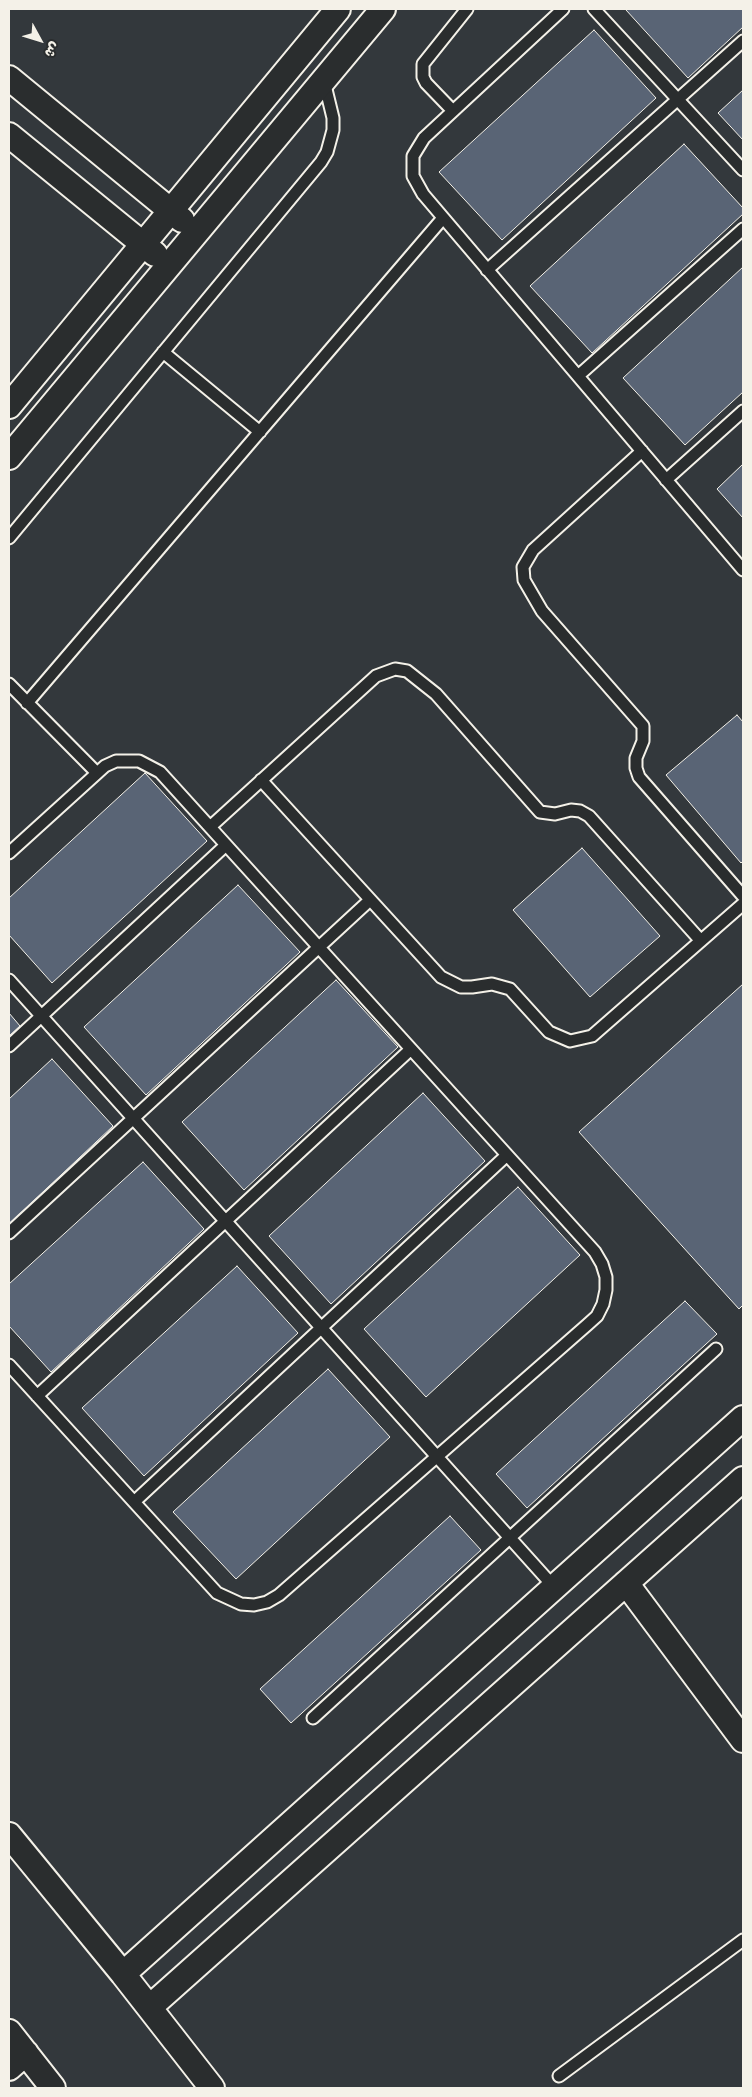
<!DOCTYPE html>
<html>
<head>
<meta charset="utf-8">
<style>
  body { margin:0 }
  #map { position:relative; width:752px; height:2097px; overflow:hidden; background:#33383c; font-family:"Balsamiq Sans","Playpen Sans Arabic",sans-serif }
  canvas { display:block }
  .frame { position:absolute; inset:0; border:10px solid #f4f1e8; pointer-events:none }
  .north { position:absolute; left:15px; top:15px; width:50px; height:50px; -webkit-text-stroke:4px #2a2d2e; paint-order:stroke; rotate:129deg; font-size:14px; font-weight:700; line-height:20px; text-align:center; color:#f4f1e8 }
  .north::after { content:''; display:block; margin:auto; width:18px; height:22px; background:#f4f1e8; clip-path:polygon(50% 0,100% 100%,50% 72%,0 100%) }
</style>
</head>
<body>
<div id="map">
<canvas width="752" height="2097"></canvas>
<div class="frame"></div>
<div class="north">ش</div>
</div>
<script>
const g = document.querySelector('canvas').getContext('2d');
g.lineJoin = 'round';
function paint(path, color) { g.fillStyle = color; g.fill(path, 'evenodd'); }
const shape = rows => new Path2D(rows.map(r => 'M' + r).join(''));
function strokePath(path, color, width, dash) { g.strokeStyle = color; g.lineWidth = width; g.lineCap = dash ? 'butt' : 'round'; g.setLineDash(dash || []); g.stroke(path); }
const building = shape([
  [628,9,743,9,743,27,688,78,626,10,628,9],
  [594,30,656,98,502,240,439,172,594,30],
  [743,90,743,140,718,113,743,90],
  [684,144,743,208,743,214,592,353,530,286,684,144],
  [743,267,743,392,685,445,623,378,743,267],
  [743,464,743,518,717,489,743,464],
  [737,715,743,722,743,861,741,863,666,775,737,715],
  [145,773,207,841,52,983,9,935,9,898,145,773],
  [582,848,660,936,590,997,513,910,582,848],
  [238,885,300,952,146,1095,84,1027,238,885],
  [336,980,398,1047,244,1190,182,1122,336,980],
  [743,984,743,1305,739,1309,579,1132,743,984],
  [9,1013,20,1026,9,1036,9,1013],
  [52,1059,113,1126,9,1224,9,1099,52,1059],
  [423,1093,485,1161,331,1304,269,1236,423,1093],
  [143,1162,204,1229,51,1372,9,1326,9,1284,143,1162],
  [518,1187,580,1255,426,1397,364,1329,518,1187],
  [237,1266,298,1333,144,1476,82,1408,237,1266],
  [685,1301,717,1334,527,1508,496,1474,685,1301],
  [328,1369,390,1437,236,1579,173,1512,328,1369],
  [450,1516,481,1550,291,1723,260,1689,450,1516]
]);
paint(building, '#596475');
strokePath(building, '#f4f1e8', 1);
const service = shape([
  [563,9,424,138,413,156,413,176,423,194,743,570],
  [594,9,743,170],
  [453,111,426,83,423,77,423,64,467,9],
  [487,270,743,41],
  [163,352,260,432],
  [578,376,743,229],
  [642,451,533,550,523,567,524,580,542,611,643,726,643,741,636,758,636,768,639,777,743,896],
  [666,480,743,411],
  [9,538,321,162,327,152,333,130,333,118,324,81],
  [9,684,96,772],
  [27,703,443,218],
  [261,780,441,977,461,987,472,987,492,984,510,989,549,1032,570,1041,592,1036,743,904],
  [210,827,376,676,395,669,407,671,436,694,540,812,555,814,571,810,580,811,589,816,701,941],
  [9,853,105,766,116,761,139,761,160,772,595,1252,602,1264,606,1277,606,1290,603,1304,597,1316,587,1325,279,1595,267,1602,254,1605,241,1604,217,1593,9,1365],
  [9,980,554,1587],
  [9,1046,226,845],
  [9,1233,370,900],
  [37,1396,411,1049],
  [134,1502,507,1155],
  [313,1718,716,1349],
  [559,2076,743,1940]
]);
const minor = shape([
  [9,78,182,220],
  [9,135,155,254],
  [9,406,338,9],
  [9,457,383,9],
  [626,1583,743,1740],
  [9,1835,123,1974,212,2088],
  [123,1974,743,1418],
  [150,2007,743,1479],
  [9,2032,53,2088],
  [9,2068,26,2053]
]);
strokePath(service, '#f4f1e8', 15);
strokePath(minor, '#f4f1e8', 28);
strokePath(service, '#2a2d2e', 11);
strokePath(minor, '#2a2d2e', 24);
</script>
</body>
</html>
